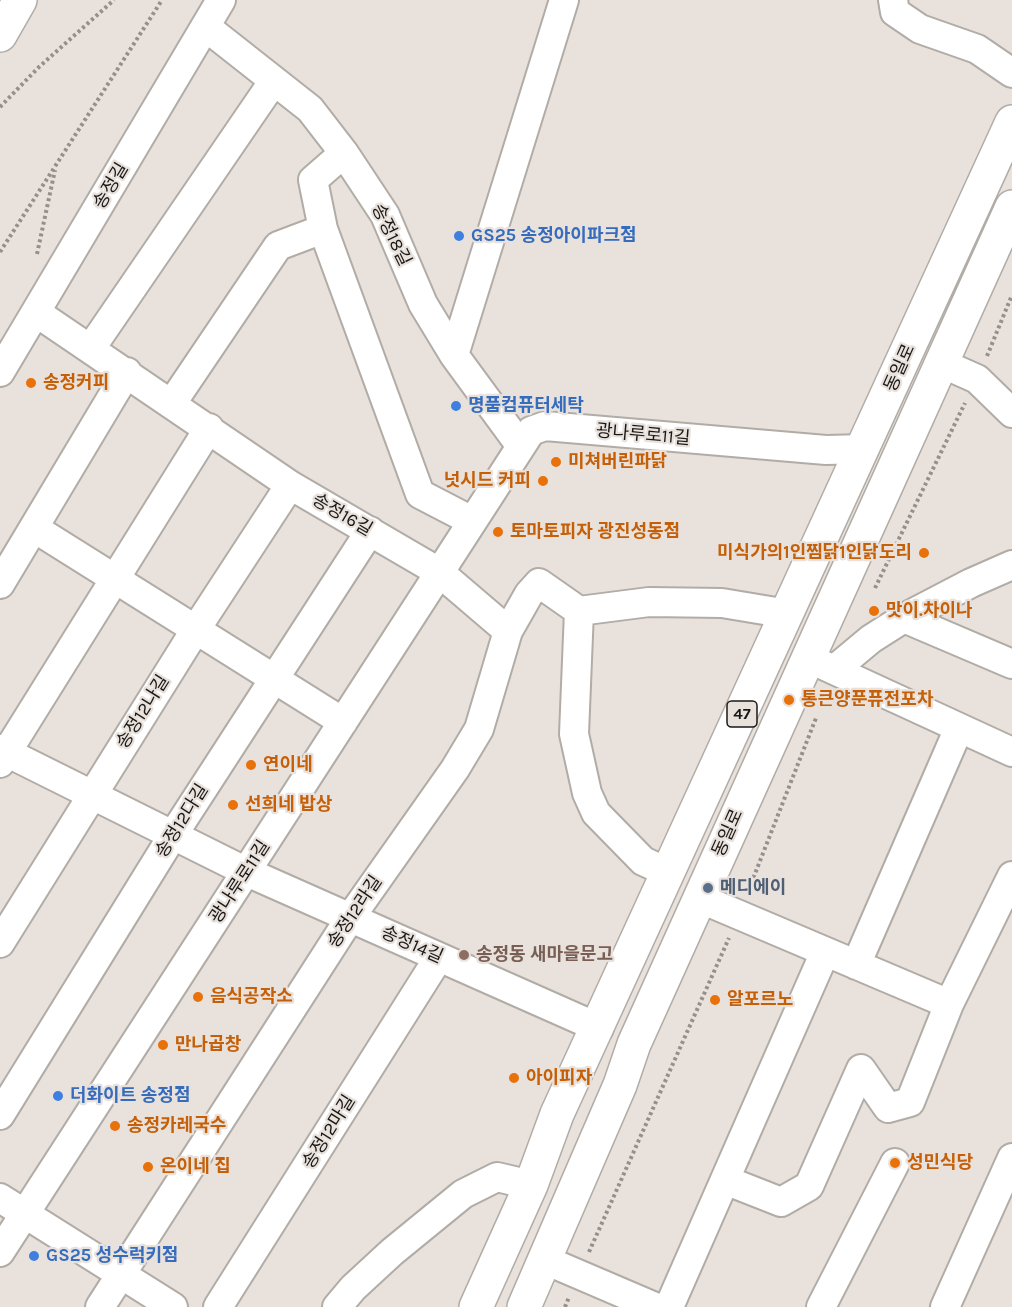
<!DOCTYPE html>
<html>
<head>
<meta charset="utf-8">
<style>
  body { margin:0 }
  canvas { display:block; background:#e8e1dc }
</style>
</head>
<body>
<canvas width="1012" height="1307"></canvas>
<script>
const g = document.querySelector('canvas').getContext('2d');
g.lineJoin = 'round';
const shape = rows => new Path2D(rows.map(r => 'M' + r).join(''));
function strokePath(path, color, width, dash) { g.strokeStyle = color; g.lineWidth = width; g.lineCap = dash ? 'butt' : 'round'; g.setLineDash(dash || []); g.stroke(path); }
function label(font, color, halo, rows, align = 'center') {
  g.font = font + ' Karla,"Noto Sans KR",sans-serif'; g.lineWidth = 4.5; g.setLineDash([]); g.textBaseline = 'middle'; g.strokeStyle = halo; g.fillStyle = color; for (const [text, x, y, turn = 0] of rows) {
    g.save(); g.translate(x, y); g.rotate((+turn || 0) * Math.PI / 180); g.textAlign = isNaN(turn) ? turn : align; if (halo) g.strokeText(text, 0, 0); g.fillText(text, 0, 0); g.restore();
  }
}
const minor = shape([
  [893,0,895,12,920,29,977,49,1012,73],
  [206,27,310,109,344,153,385,215,423,304,454,355,520,445],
  [323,229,420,494,472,521],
  [37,313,290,485,439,572,508,631],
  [91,348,273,82],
  [454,355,564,0],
  [941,363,977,379,1012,413],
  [0,372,221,0],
  [172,403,278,246,323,229,313,180,344,153],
  [34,528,343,722],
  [0,584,127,372],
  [904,618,971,583,1012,565],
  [808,658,1012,752],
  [835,669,871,639,904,618,1012,664],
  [0,749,247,872,599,1028],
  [0,763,209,428],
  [669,873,643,861,596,813,587,793,574,734,579,611,649,602,722,603,788,614],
  [699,898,949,1004],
  [0,943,196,629,290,485],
  [856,965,959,728],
  [0,1115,173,835,370,531],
  [725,1180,781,1202,809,1186,861,1069,888,1108,910,1102,949,1004,1012,876],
  [0,1198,173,1307],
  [0,1252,531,431,545,426,826,450,864,449],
  [545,1260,655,1307],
  [100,1307,350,918,455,769,479,729,508,631,529,594,539,583,579,611],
  [218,1307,439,957],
  [337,1307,353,1288,392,1252,463,1194,497,1177,531,1185],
  [669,1307,825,952],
  [821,1307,895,1163],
  [945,1307,1012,1158]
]);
const major = shape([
  [476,1307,531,1185,557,1114,1012,122],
  [524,1307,620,1085,634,1044,1012,207]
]);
const highway = shape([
  [0,35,20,0]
]);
strokePath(minor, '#b2aca7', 32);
strokePath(major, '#b2aca7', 36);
strokePath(highway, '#b2aca7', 36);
strokePath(shape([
  [0,107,39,67,114,0],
  [0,252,162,0],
  [37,254,55,170],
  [987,356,1012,295],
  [875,588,965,403],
  [749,889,816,718],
  [589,1252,729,938],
  [565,1307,569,1297]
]), '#95908c', 4, [3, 3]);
strokePath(minor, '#fff', 28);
strokePath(major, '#fff', 33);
strokePath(highway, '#fff', 33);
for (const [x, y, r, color] of [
  [459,236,6,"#3f7fe0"],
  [31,383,6,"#e8710a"],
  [456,406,6,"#3f7fe0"],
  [556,462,6,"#e8710a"],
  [543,481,6,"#e8710a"],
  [498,532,6,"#e8710a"],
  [924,553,6,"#e8710a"],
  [874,611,6,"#e8710a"],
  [789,700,6,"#e8710a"],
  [251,765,6,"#e8710a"],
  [233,805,6,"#e8710a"],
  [708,888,6,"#5c6f8a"],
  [464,955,6,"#8d6e63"],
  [198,997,6,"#e8710a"],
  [715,1000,6,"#e8710a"],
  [163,1045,6,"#e8710a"],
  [514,1078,6,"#e8710a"],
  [58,1096,6,"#3f7fe0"],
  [115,1126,6,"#e8710a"],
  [895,1163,6,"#e8710a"],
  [148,1167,6,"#e8710a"],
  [34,1256,6,"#3f7fe0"]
]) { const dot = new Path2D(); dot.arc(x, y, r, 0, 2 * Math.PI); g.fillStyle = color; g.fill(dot); strokePath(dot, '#e8e1dc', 2); }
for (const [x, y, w] of [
  [742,714,30]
]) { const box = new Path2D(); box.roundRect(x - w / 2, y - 13, w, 26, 4.5); g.fillStyle = '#e8e1dc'; g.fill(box); strokePath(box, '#1a1816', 1.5); }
label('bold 16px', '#1a1816', null, [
  ["47",742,714]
]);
label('18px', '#1a1816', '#e8e1dc', [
  ["송정길",111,186,-59],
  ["송정18길",391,235,64],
  ["동일로",900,368,-66],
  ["광나루로11길",643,435,5],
  ["송정16길",342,515,30],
  ["송정12나길",143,712,-58],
  ["송정12다길",182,821,-58],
  ["동일로",728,833,-66],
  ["광나루로11길",240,882,-57],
  ["송정12라길",355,912,-56],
  ["송정14길",412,945,24],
  ["송정12마길",329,1132,-58]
]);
label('bold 18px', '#366cbe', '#e8e1dc', [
  ["GS25 송정아이파크점",471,236],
  ["명품컴퓨터세탁",468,406],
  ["더화이트 송정점",70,1096],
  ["GS25 성수럭키점",46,1256]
], 'left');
label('bold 18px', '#c56008', '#e8e1dc', [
  ["송정커피",43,383],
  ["미쳐버린파닭",568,462],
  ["넛시드 커피",531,481,"right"],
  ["토마토피자 광진성동점",510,532],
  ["미식가의1인찜닭1인닭도리",912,553,"right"],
  ["맛이.차이나",886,611],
  ["통큰양푼퓨전포차",801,700],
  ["연이네",263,765],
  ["선희네 밥상",245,805],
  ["음식공작소",210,997],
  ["알포르노",727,1000],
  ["만나곱창",175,1045],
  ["아이피자",526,1078],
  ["송정카레국수",127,1126],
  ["성민식당",907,1163],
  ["온이네 집",160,1167]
], 'left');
label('bold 18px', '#4e5e75', '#e8e1dc', [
  ["메디에이",720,888]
], 'left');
label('bold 18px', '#785e54', '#e8e1dc', [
  ["송정동 새마을문고",476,955]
], 'left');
</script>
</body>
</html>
